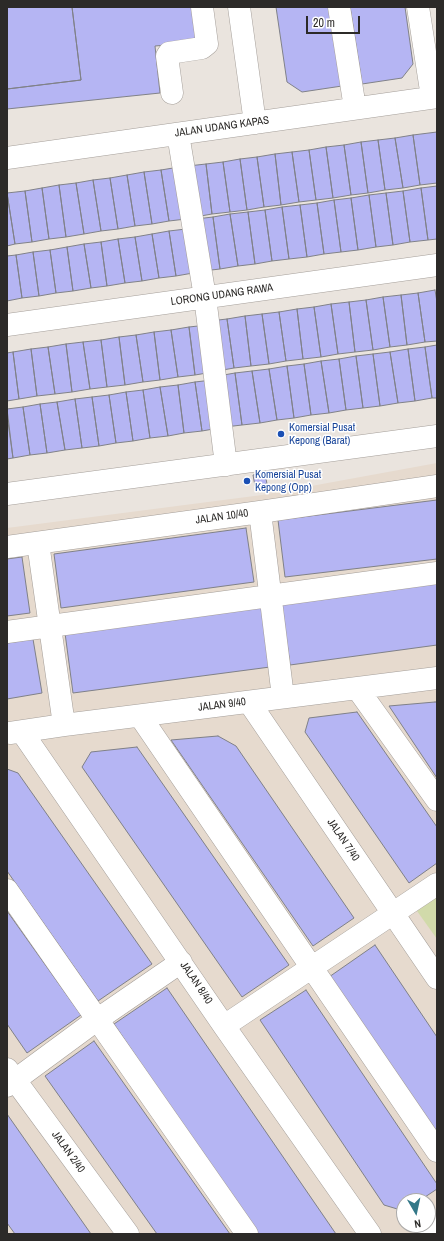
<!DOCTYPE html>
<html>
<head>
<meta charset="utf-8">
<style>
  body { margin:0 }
  #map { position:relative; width:444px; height:1241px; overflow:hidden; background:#eae4de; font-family:"Archivo Narrow",sans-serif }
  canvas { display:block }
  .frame { position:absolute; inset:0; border:8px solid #2c2a28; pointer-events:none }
  .north { position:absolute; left:396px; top:1193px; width:40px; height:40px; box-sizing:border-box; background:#fff; border:1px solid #abaaa9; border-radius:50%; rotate:171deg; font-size:11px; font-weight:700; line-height:16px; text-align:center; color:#2c2a28 }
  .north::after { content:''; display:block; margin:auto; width:14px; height:18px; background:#347888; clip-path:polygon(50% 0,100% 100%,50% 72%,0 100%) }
  .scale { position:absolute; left:306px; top:16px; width:54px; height:18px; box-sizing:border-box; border:2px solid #2c2a28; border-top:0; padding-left:5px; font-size:12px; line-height:14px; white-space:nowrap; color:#2c2a28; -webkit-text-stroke:3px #fff; paint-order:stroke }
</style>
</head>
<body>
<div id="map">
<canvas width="444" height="1241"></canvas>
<div class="frame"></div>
<div class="north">N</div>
<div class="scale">20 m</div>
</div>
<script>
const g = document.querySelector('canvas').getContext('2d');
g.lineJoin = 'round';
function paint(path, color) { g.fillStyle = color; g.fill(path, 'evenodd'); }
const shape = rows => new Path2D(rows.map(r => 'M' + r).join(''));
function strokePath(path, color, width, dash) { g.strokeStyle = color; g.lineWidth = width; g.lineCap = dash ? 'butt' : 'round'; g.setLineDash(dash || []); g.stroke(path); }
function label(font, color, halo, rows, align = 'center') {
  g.font = font + ' "Archivo Narrow",sans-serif'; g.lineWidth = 3; g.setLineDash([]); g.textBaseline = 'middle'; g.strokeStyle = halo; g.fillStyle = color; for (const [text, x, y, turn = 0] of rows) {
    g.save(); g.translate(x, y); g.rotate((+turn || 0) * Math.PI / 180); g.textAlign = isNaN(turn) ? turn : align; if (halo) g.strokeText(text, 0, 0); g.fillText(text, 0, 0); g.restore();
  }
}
paint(shape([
  [437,463,437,1234,7,1234,7,528,262,495],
  [404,1201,428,1201,428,1225,404,1225]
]), '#e6dace');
paint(shape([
  [437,897,437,939,417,911]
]), '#d1daaa');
const building = shape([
  [7,7,72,7,81,80,7,89,7,7],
  [72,7,198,7,202,42,155,46,160,93,7,109,7,89,81,80,72,7],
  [276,7,330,7,342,86,302,92,287,82,276,7],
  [350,7,405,7,413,64,402,78,362,84,350,7],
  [437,132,437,183,420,185,413,135,437,132],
  [413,135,420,185,403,188,395,138,413,135],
  [395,138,403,188,385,190,378,140,395,138],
  [378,140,385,190,368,193,361,142,378,140],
  [361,142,368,193,351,195,344,145,361,142],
  [344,145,351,195,333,198,326,147,344,145],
  [326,147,333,198,316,200,309,150,326,147],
  [309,150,316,200,299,202,292,152,309,150],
  [292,152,299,202,281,205,275,154,292,152],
  [275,154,281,205,264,207,257,157,275,154],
  [257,157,264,207,247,210,240,159,257,157],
  [240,159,247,210,230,212,223,162,240,159],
  [223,162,230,212,212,214,206,164,223,162],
  [206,164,212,214,195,217,188,166,206,164],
  [179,167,186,219,169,221,161,170,179,167],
  [161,170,169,221,152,224,144,172,161,170],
  [144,172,152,224,135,226,127,175,144,172],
  [127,175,135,226,118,229,110,178,127,175],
  [110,178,118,229,101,231,93,180,110,178],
  [93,180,101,231,84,234,76,183,93,180],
  [76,183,84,234,66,237,59,185,76,183],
  [59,185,66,237,49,239,42,188,59,185],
  [437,186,437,239,428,240,421,188,437,186],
  [42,188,49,239,32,242,25,191,42,188],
  [421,188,428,240,410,242,403,191,421,188],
  [25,191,32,242,15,244,7,193,25,191],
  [403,191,410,242,393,245,386,193,403,191],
  [7,193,15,244,7,246,7,193],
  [386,193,393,245,376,247,369,195,386,193],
  [369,195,376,247,358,250,351,198,369,195],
  [351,198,358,250,341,252,334,200,351,198],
  [334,200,341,252,324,254,317,203,334,200],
  [317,203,324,254,307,257,300,205,317,203],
  [300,205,307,257,289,259,282,207,300,205],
  [282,207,289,259,272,261,265,210,282,207],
  [265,210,272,261,255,264,248,212,265,210],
  [248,212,255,264,238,266,230,214,248,212],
  [230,214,238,266,220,269,213,217,230,214],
  [213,217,220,269,203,271,196,219,213,217],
  [186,229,193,273,176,276,169,231,186,229],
  [169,231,176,276,159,278,152,234,169,231],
  [152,234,159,278,142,281,135,237,152,234],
  [135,237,142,281,125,283,118,239,135,237],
  [118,239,125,283,107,286,101,242,118,239],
  [101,242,107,286,91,288,84,244,101,242],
  [84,244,91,288,73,291,67,247,84,244],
  [67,247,73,291,56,293,50,250,67,247],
  [50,250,56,293,39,296,33,252,50,250],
  [33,252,39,296,22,298,16,255,33,252],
  [16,255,22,298,7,301,7,256,16,255],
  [435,290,437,302,437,341,425,342,418,293,435,290],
  [418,293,425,342,407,345,401,295,418,293],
  [401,295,407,345,390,347,383,297,401,295],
  [383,297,390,347,373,350,366,300,383,297],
  [366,300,373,350,355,352,349,302,366,300],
  [349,302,355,352,338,354,331,304,349,302],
  [331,304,338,354,321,357,314,307,331,304],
  [314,307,321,357,303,359,297,309,314,307],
  [297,309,303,359,286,361,279,312,297,309],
  [279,312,286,361,269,364,262,314,279,312],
  [262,314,269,364,251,366,245,316,262,314],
  [245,316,251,366,234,368,227,319,245,316],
  [227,319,234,368,217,371,210,321,227,319],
  [207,325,213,372,195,375,189,327,207,325],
  [189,327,195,375,178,377,171,330,189,327],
  [171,330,178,377,160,380,154,332,171,330],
  [154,332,160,380,143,382,136,335,154,332],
  [136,335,143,382,125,385,119,337,136,335],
  [119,337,125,385,107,387,101,340,119,337],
  [101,340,107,387,90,389,83,342,101,340],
  [83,342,90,389,72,392,66,344,83,342],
  [66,344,72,392,55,394,48,347,66,344],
  [437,345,437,398,432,398,425,347,437,345],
  [48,347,55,394,37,396,31,349,48,347],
  [425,347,432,398,415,401,408,349,425,347],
  [31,349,37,396,19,399,13,352,31,349],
  [408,349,415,401,398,403,390,352,408,349],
  [13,352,19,399,7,401,7,353,13,352],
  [390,352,398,403,380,406,373,354,390,352],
  [373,354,380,406,363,408,356,356,373,354],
  [356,356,363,408,346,410,339,359,356,356],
  [339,359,346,410,329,413,321,361,339,359],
  [321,361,329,413,311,415,304,364,321,361],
  [304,364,311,415,294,418,287,366,304,364],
  [287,366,294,418,277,420,269,369,287,366],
  [269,369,277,420,260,423,252,371,269,369],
  [252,371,260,423,242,425,235,373,252,371],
  [235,373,242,425,225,427,218,376,235,373],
  [212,380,219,428,202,431,195,382,212,380],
  [195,382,202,431,184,433,178,385,195,382],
  [178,385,184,433,168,436,160,387,178,385],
  [160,387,168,436,150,438,143,390,160,387],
  [143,390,150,438,133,441,126,392,143,390],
  [126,392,133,441,116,443,109,395,126,392],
  [109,395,116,443,99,446,92,397,109,395],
  [92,397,99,446,82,448,75,399,92,397],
  [75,399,82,448,65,450,57,402,75,399],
  [57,402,65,450,47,453,40,404,57,402],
  [40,404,47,453,30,455,23,407,40,404],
  [23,407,30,455,13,458,7,409,23,407],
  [7,415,13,458,7,459,7,415],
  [265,473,267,484,255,486,253,475,265,473],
  [437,500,437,559,285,577,278,520,437,500],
  [246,528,254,582,61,608,54,554,246,528],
  [22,557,30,613,7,616,7,559,22,557],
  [437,580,437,645,290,665,281,601,437,580],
  [263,607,270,667,73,693,65,633,263,607],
  [33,639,42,693,7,699,7,643,33,639],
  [435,702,437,702,437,778,389,706,435,702],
  [357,712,437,827,437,863,409,883,305,732,309,718,357,712],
  [218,736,236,746,354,918,313,946,171,740,218,736],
  [137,747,289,965,242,997,82,767,91,752,137,747],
  [7,769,18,773,152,964,98,1001,7,871,7,769],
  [7,911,81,1015,27,1053,7,1024,7,911],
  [375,945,437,1037,437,1136,329,977,375,945],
  [167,988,336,1234,257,1234,114,1024,167,988],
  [306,990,437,1184,437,1189,419,1201,404,1201,404,1211,384,1205,260,1020,306,990],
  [94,1041,230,1234,157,1234,45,1076,94,1041],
  [7,1114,91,1234,15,1234,7,1223,7,1114]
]);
paint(building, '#b5b5f3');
strokePath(building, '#808188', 1);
const minor = shape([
  [239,7,255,123],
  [339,7,355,108],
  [418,7,432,97],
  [172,93,167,56,169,53,202,48,207,44,202,7],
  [178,134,205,297,226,465],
  [7,158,437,97],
  [7,325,437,265],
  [7,494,437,436],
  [260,512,283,697],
  [38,543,64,725],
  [7,547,260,512,437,486],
  [7,632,437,573],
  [357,688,437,800],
  [249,702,437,978],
  [140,716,437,1151],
  [22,732,224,1026,370,1234],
  [10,733,64,725,437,678],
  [7,890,247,1234],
  [224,1026,437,884],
  [7,1069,128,1234],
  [7,1086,98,1019,181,962],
  [426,1234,437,1227]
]);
strokePath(minor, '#a59f9a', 23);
strokePath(minor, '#fff', 22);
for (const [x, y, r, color] of [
  [281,434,4,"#1a4fb4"],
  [247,481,4,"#1a4fb4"]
]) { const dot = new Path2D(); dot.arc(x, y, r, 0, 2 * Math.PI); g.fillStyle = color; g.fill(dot); strokePath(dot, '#fff', 1.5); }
label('11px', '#2c2a28', '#fff', [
  ["JALAN UDANG KAPAS",222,127,-8],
  ["LORONG UDANG RAWA",222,295,-8],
  ["JALAN 10/40",222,517,-8],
  ["JALAN 9/40",222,705,-7],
  ["JALAN 7/40",343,840,56],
  ["JALAN 8/40",196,983,56],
  ["JALAN 2/40",68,1152,54]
]);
label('11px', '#164399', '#fff', [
  ["Komersial Pusat",289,428],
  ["Kepong (Barat)",289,441],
  ["Komersial Pusat",255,475],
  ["Kepong (Opp)",255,488]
], 'left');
</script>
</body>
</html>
